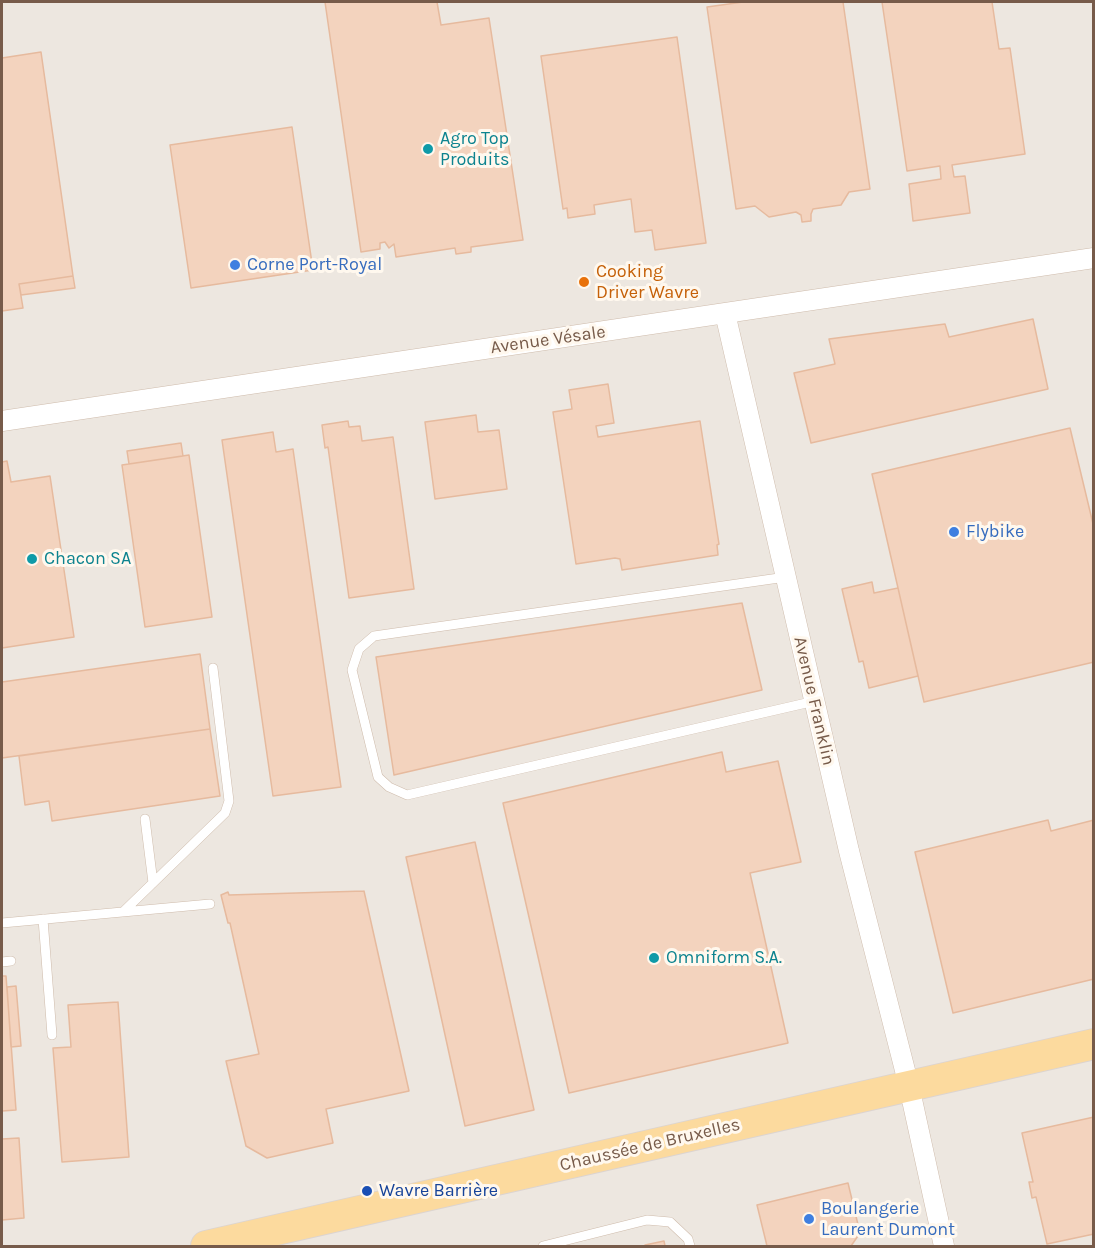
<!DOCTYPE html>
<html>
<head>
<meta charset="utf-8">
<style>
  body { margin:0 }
  #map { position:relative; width:1095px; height:1248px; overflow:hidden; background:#fdf4e7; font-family:Karla,sans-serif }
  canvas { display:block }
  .frame { position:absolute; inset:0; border:3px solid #775b4a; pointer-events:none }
</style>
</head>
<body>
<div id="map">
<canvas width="1095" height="1248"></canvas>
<div class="frame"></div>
</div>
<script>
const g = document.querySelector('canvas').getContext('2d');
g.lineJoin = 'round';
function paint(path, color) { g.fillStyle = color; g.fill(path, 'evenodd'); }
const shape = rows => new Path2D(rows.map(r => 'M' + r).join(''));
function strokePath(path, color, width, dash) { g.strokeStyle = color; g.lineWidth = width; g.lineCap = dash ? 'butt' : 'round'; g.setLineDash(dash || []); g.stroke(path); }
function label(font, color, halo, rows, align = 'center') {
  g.font = font + ' Karla,sans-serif'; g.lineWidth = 6; g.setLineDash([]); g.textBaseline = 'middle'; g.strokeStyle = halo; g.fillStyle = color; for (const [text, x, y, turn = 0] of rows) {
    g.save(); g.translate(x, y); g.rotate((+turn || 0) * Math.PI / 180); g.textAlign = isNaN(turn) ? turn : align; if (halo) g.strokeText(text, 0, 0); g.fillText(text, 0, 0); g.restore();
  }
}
paint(shape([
  [2,2,1093,2,1093,1246,2,1246]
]), '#ede7e0');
const building = shape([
  [325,2,437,2,441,25,489,18,523,240,471,247,471,252,456,254,455,248,396,257,394,244,389,248,385,242,380,243,380,249,361,252,325,2],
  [743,2,843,2,870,189,849,192,841,205,813,209,811,214,811,221,802,222,801,215,796,212,769,217,755,206,736,209,707,7,743,2],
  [882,2,992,2,999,49,1010,48,1025,154,952,165,954,177,965,176,970,213,913,221,909,184,941,179,940,166,907,171,882,2],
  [677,37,706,243,655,250,652,230,635,232,631,199,594,205,595,214,568,218,567,208,563,209,541,56,677,37],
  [41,52,73,276,19,284,23,308,2,311,2,58,41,52],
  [292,127,313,270,191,288,170,145,292,127],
  [73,276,75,288,21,295,19,284,73,276],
  [1033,319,1048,389,811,443,794,373,835,364,829,339,945,324,949,337,1033,319],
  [608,384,614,423,596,426,598,437,700,421,719,544,717,545,718,555,622,570,620,559,615,558,576,564,553,412,572,409,569,390,608,384],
  [476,415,478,432,499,430,507,489,435,499,425,422,476,415],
  [348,421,349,427,360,426,362,441,393,437,414,589,349,598,328,447,325,448,322,425,348,421],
  [1070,428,1094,528,1094,662,924,702,872,474,1070,428],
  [273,432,276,452,293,449,341,787,273,796,222,440,273,432],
  [181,443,183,456,129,464,127,451,181,443],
  [189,455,212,617,145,627,122,465,189,455],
  [7,461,11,482,50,476,74,637,2,648,2,462,7,461],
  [872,582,874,593,898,588,918,676,869,688,863,661,859,662,842,589,872,582],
  [742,603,762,690,394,775,376,657,742,603],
  [200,654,210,729,2,758,2,682,200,654],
  [210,729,220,796,52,821,49,801,25,805,19,756,210,729],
  [722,752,726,772,778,761,801,862,750,873,788,1043,569,1093,503,803,722,752],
  [1048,820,1051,831,1094,820,1094,979,953,1013,915,852,1048,820],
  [475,842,534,1110,465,1126,406,857,475,842],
  [364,891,409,1091,326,1109,333,1143,267,1158,246,1146,226,1061,259,1054,230,923,228,923,221,895,228,892,229,895,364,891],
  [2,976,6,976,16,1110,2,1111,2,976],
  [16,986,21,1046,11,1047,7,987,16,986],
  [118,1002,129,1157,62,1162,53,1048,71,1047,68,1005,118,1002],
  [1094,1117,1094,1234,1047,1244,1036,1197,1032,1198,1029,1182,1033,1182,1022,1133,1094,1117],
  [19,1138,24,1218,2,1220,2,1139,19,1138],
  [848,1183,860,1233,851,1246,767,1246,757,1205,848,1183],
  [664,1241,665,1246,645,1246,645,1245,664,1241]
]);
paint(building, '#f3d3be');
strokePath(building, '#e6ba9e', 1.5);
const lane = shape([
  [786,577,374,636,359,649,352,670,378,777,389,787,407,795,815,701],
  [145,819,153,883],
  [124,911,225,813,229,801,213,668],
  [43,919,52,1035],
  [2,923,210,904],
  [2,962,11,961],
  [543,1246,647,1220,670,1222,688,1239,690,1246]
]);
const street = shape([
  [725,313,849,851,909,1086,944,1246],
  [2,421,1094,258]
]);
const primary = shape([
  [206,1246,1094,1044]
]);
strokePath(lane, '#cfbcac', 10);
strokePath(street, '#cfbcac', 21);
strokePath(primary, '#dcd4d0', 32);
strokePath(lane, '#fff', 9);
strokePath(street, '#fff', 20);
strokePath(primary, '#fcda9e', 30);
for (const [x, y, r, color] of [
  [428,149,6,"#0f9aa8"],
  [235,265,6,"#3f7fe0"],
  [584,282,6,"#e8710a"],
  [954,532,6,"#3f7fe0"],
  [32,559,6,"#0f9aa8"],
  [654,958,6,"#0f9aa8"],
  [367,1191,6,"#1a4fb4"],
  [809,1219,6,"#3f7fe0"]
]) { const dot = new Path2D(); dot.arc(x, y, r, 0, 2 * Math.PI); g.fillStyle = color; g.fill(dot); strokePath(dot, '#fff8ee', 2); }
label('18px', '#0d838f', '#fff8ee', [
  ["Agro Top",440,139],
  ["Produits",440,160],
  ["Chacon SA",44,559],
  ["Omniform S.A.",666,958]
], 'left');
label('18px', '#366cbe', '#fff8ee', [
  ["Corne Port-Royal",247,265],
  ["Flybike",966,532],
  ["Boulangerie",821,1209],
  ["Laurent Dumont",821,1230]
], 'left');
label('18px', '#c56008', '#fff8ee', [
  ["Cooking",596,272],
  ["Driver Wavre",596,293]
], 'left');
label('18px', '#775b4a', '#fff8ee', [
  ["Avenue Vésale",548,340,-8],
  ["Avenue Franklin",814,701,77],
  ["Chaussée de Bruxelles",650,1145,-13]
]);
label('18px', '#164399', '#fff8ee', [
  ["Wavre Barrière",379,1191]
], 'left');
</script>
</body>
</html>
